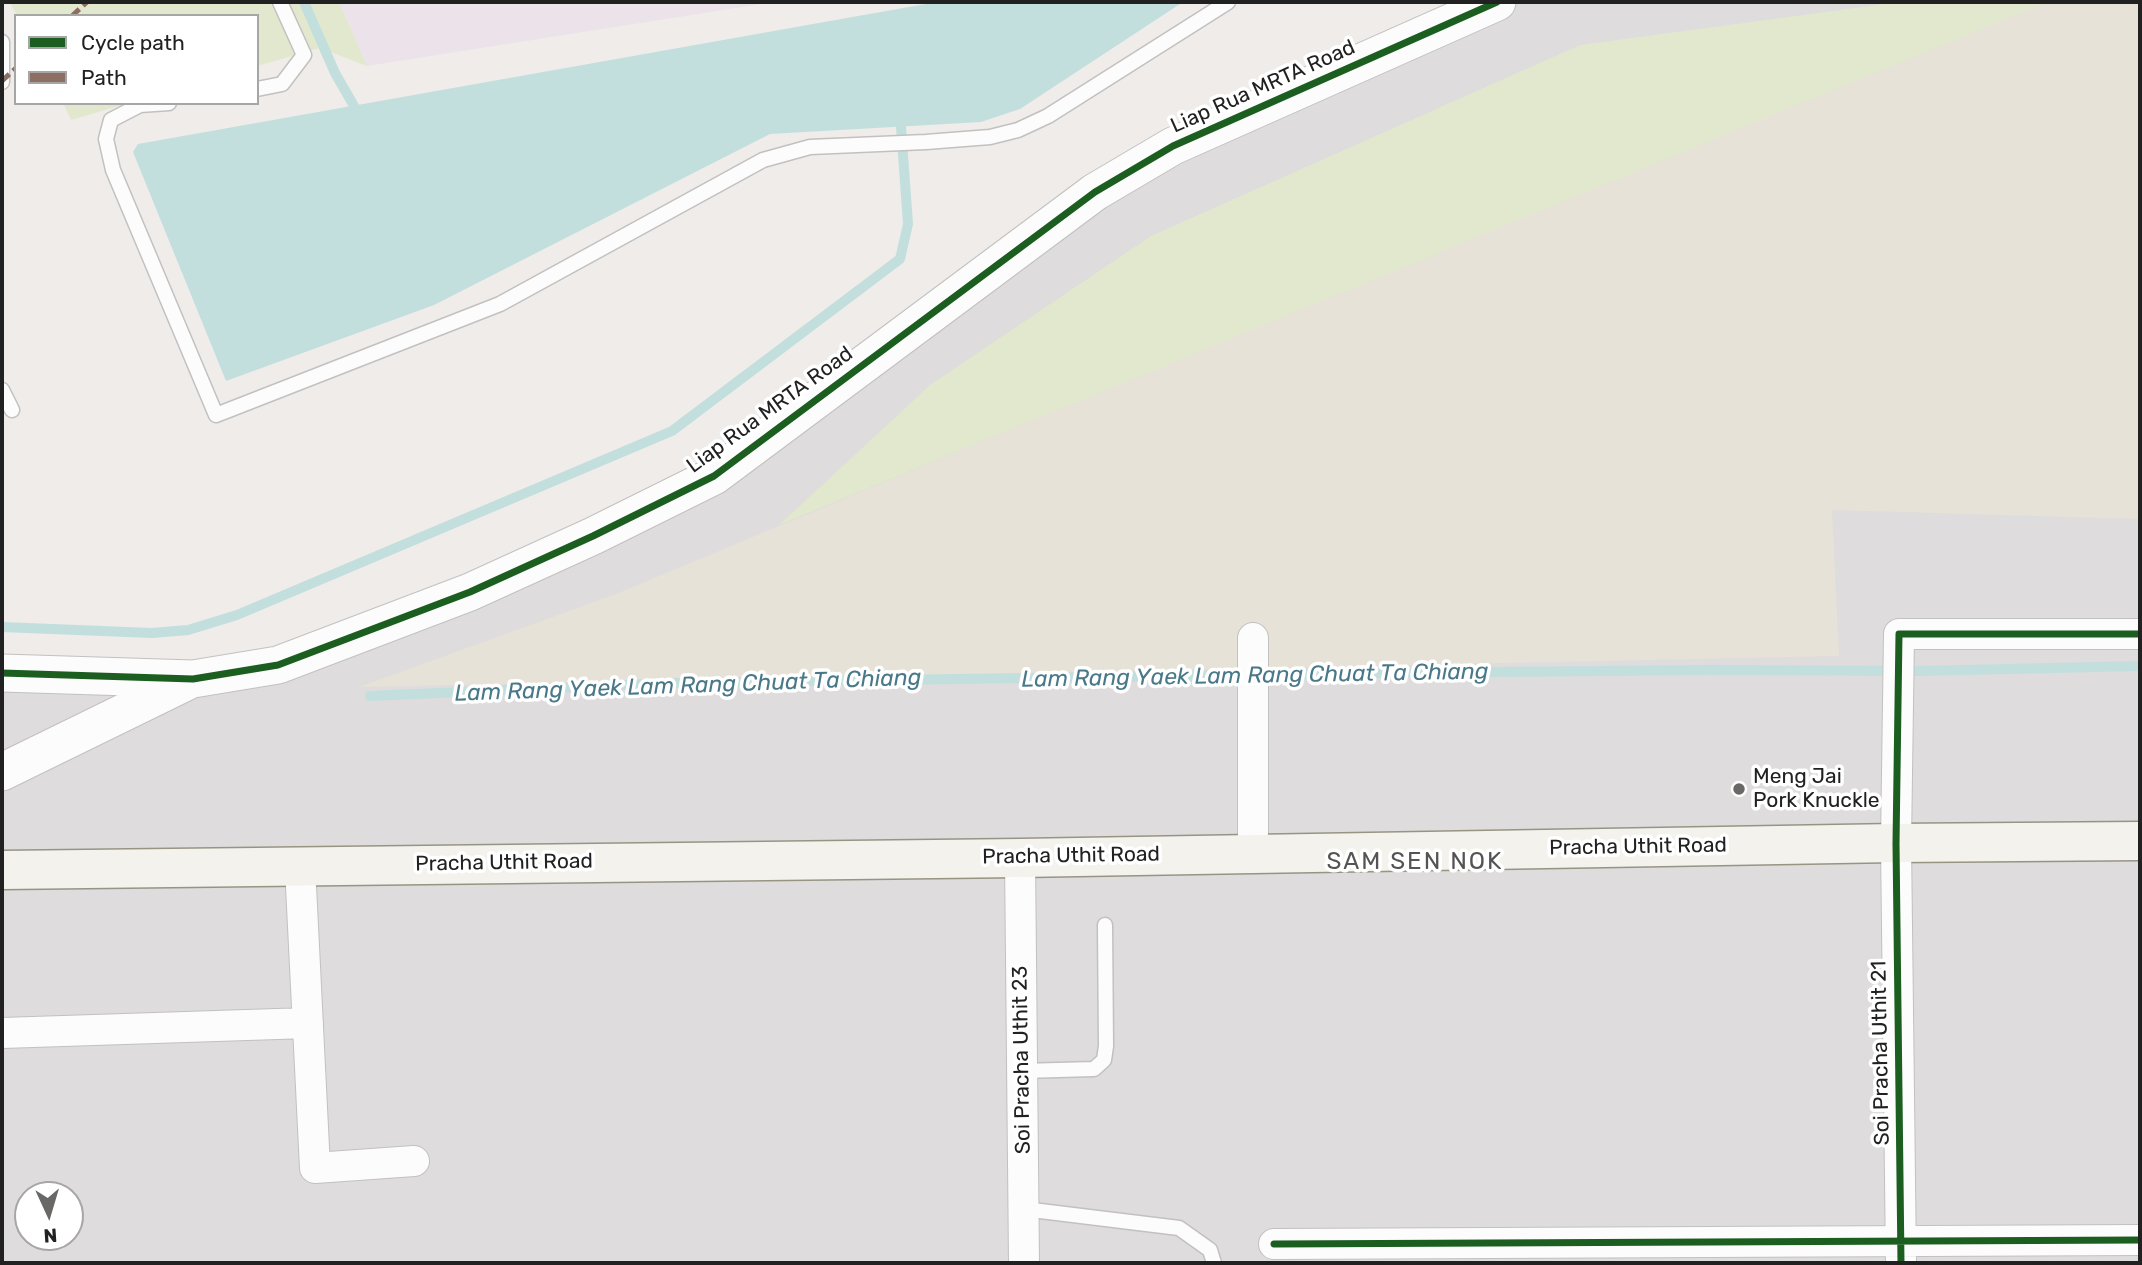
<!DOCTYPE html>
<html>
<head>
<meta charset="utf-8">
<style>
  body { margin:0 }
  #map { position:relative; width:2142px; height:1265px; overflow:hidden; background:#efecea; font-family:Rubik,sans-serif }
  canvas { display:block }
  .frame { position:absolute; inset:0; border:4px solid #212121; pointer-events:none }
  .legend { position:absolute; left:14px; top:14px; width:245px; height:91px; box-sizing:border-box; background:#fff; border:2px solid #a6a6a6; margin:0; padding:9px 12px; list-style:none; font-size:21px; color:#212121 }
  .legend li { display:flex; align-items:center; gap:14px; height:35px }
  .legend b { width:35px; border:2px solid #a6a6a6 }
  .north { position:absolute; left:14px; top:1181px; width:70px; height:70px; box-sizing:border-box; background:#fff; border:2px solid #a6a6a6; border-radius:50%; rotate:176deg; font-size:19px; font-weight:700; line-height:28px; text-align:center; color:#212121 }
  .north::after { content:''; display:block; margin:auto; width:24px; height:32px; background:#696867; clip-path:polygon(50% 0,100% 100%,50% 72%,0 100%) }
</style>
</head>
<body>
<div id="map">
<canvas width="2142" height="1265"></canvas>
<div class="frame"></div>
<ul class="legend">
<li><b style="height:9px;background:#1b5e20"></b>Cycle path</li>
<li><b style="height:9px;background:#8d6e63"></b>Path</li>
</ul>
<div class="north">N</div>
</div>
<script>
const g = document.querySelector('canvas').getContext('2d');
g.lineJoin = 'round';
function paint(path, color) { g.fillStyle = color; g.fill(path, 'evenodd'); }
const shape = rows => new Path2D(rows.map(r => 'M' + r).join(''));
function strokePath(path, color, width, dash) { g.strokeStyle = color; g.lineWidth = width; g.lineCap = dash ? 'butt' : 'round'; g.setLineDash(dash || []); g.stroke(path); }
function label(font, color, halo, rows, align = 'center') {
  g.font = font + ' Rubik,sans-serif'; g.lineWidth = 7; g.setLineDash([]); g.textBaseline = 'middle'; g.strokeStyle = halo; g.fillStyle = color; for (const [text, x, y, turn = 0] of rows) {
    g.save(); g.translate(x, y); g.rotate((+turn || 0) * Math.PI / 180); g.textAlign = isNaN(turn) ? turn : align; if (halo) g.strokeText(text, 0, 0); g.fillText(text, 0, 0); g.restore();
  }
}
paint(shape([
  [1497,2,2140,2,2140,1263,2,1263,2,673,278,665,714,476,1095,192],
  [28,1195,70,1195,70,1237,28,1237]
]), '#dedcdc');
paint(shape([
  [339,2,774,2,367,66]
]), '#ebe3e9');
paint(shape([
  [2041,2,2140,2,2140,519,1832,510,1839,656,359,687,616,594,2017,9]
]), '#e6e2d8');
paint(shape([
  [10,2,339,2,367,66,320,48,257,66,257,16,17,16],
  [1900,2,2047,2,779,525,930,385,1151,236,1580,45],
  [63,103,129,103,71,120]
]), '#e2e8cd');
paint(shape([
  [937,2,1183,2,1020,109,981,122,770,134,434,305,226,381,133,152,138,144]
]), '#c2dfdd');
strokePath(shape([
  [304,2,335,73,354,106],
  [2,627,152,633,188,630,237,615,672,431,900,259,908,224,900,113],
  [370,696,671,683,1387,673,1710,670,1919,671,2140,666]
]), '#c2dfdd', 10);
const service = shape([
  [2,42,2,82],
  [257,89,282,84,304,55,280,2],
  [169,103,140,105,111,120,106,139,113,170,216,415,500,304,763,160,810,147,926,142,990,137,1018,130,1048,116,1228,2],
  [2,390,12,410],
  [1022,1071,1094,1069,1104,1060,1106,1046,1105,925],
  [1024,1209,1179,1228,1210,1250,1214,1263]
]);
const minor = shape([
  [1253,638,1253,853],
  [1020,858,1024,1263],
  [300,866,315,1168,414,1161],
  [2,1033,308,1023],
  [1274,1244,2140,1240],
  [1901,1263,1896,843,1899,634,2140,634]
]);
const tertiary = shape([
  [2,673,193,679,278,665,470,592,593,536,714,476,1095,192,1173,146,1497,2],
  [2,772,186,682]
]);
const secondary = shape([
  [2,870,1020,858,1896,843,2140,841]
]);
strokePath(service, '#c2c1c0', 17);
strokePath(minor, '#c2c1c0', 32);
strokePath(tertiary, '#c2c1c0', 39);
strokePath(secondary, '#989484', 41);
strokePath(service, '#fdfcfc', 14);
strokePath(minor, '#fdfcfc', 30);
strokePath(tertiary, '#fdfcfc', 37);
strokePath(secondary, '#f3f2ed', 38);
strokePath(shape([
  [72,16,87,2],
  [2,81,16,68]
]), '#8d6e63', 5, [10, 5]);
strokePath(shape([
  [2,673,193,679,278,665,470,592,593,536,714,476,1095,192,1173,146,1497,2],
  [1274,1244,2140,1240],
  [1901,1263,1896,843,1899,634,2140,634]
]), '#1b5e20', 7);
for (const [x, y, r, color] of [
  [1739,789,7,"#696867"]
]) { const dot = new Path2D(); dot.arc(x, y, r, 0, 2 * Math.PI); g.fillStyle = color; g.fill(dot); strokePath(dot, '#fff', 2.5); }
label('21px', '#212121', '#fff', [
  ["Liap Rua MRTA Road",1263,87,-24],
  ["Liap Rua MRTA Road",770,410,-36],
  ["Pracha Uthit Road",1638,847,-1],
  ["Pracha Uthit Road",1071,856,-1],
  ["Pracha Uthit Road",504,863,-1],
  ["Soi Pracha Uthit 21",1881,1053,-91],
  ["Soi Pracha Uthit 23",1022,1060,-91]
]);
label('21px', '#212121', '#fff', [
  ["Meng Jai",1753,777],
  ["Pork Knuckle",1753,801]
], 'left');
label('italic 23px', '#497989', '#fff', [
  ["Lam Rang Yaek Lam Rang Chuat Ta Chiang",1255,676,-1],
  ["Lam Rang Yaek Lam Rang Chuat Ta Chiang",688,686,-2]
]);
g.letterSpacing = '2px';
label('24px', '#545454', '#fff', [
  ["SAM SEN NOK",1415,862]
]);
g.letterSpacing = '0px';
</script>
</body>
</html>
